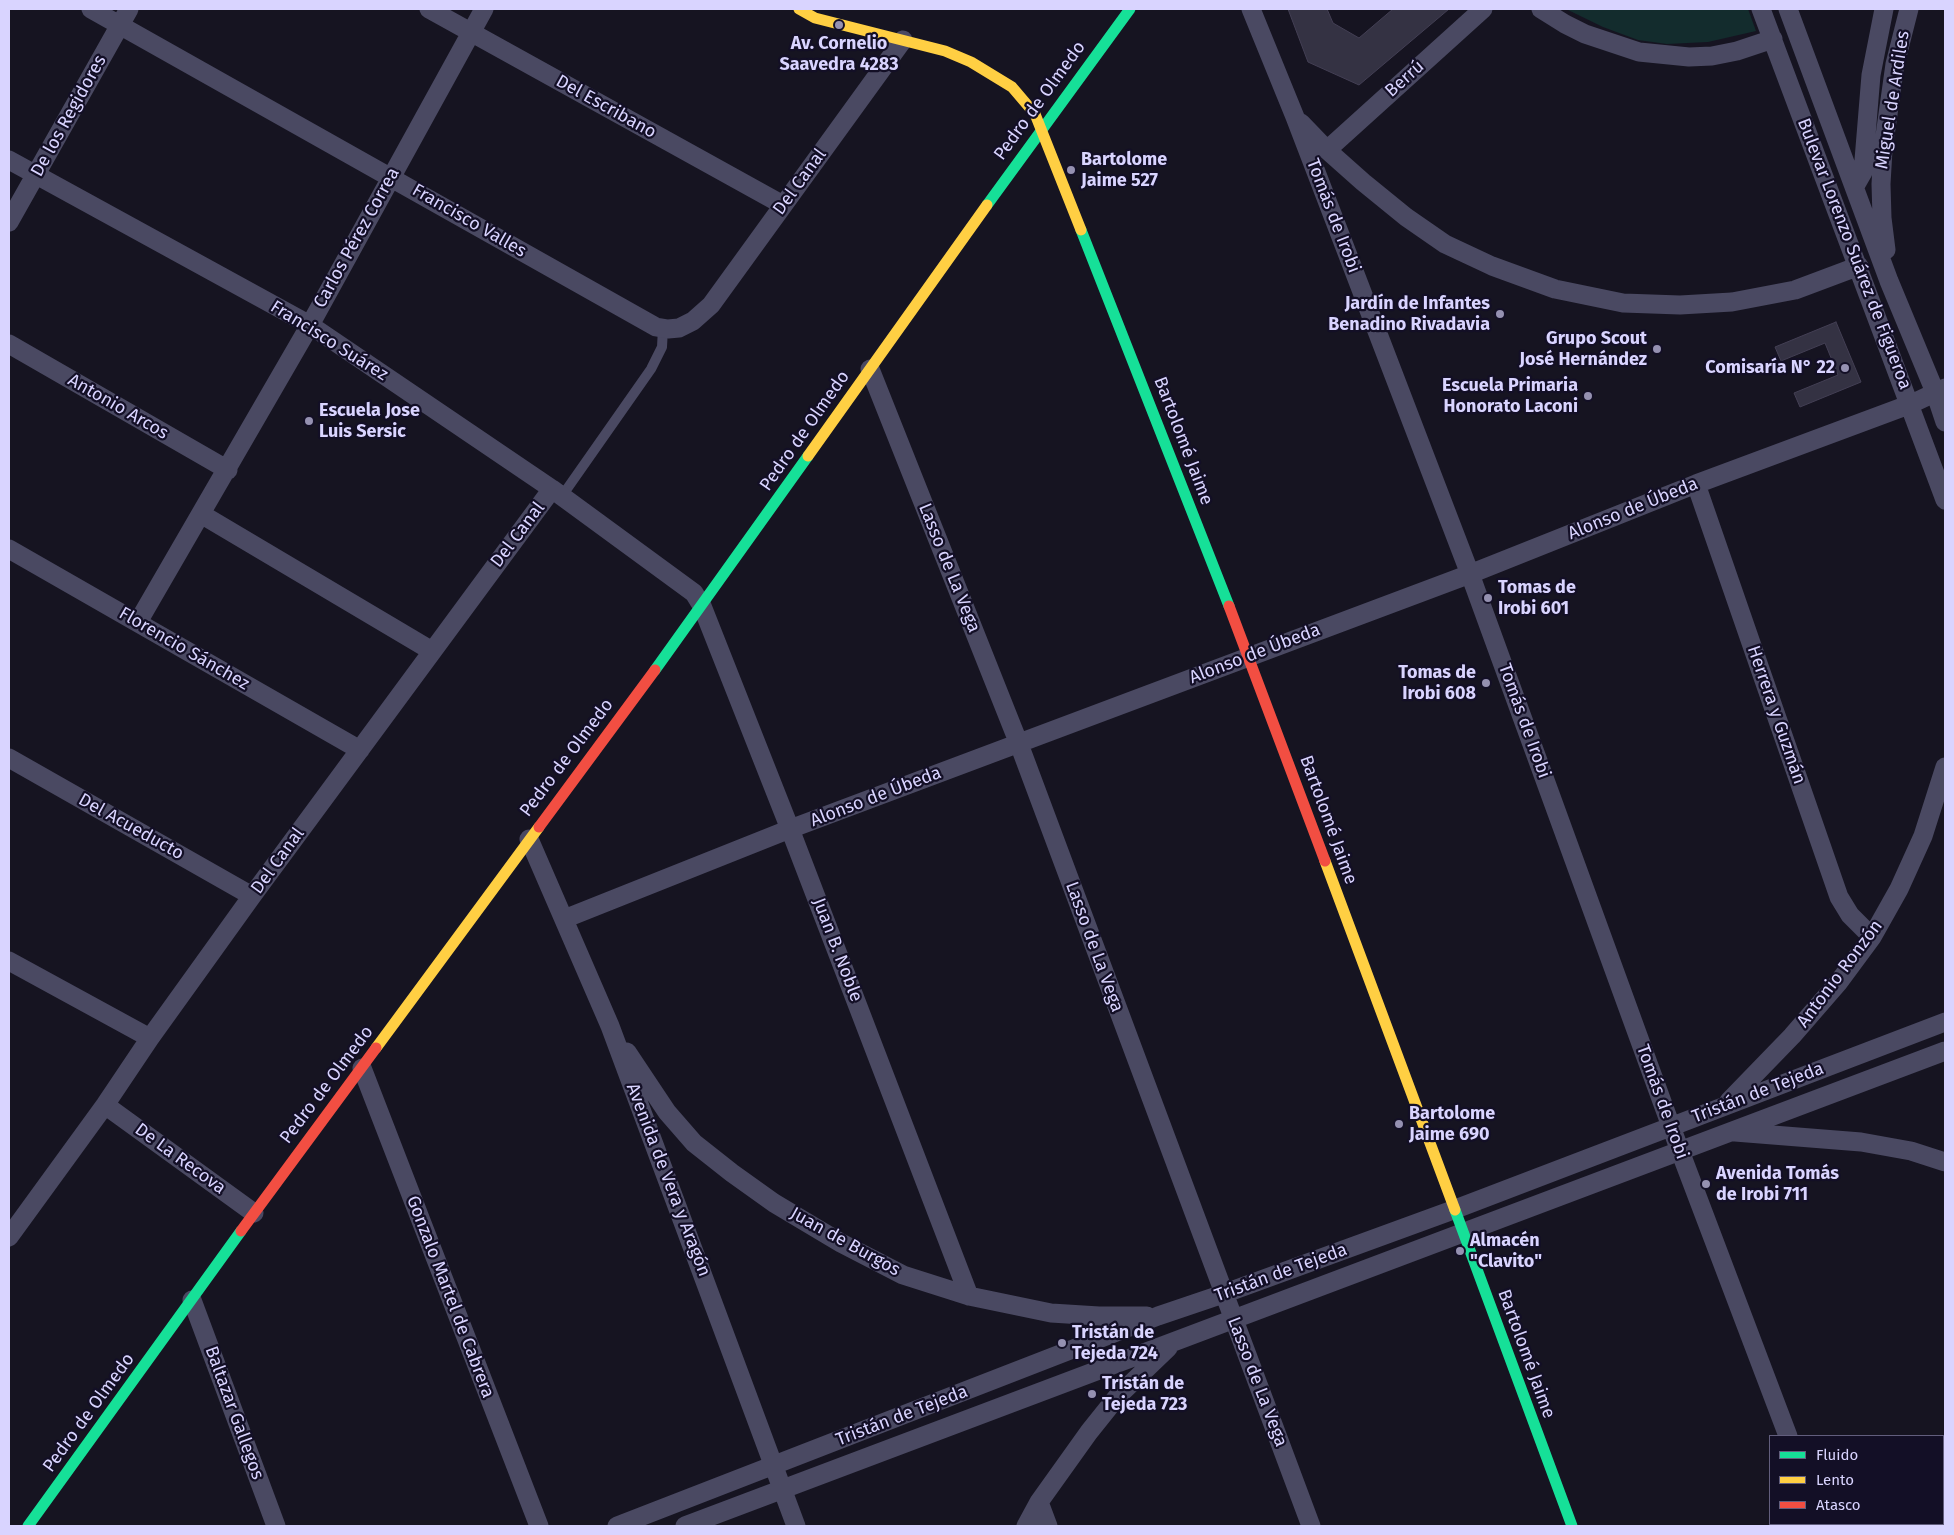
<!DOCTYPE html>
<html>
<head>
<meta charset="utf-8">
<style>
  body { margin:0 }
  #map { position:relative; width:1954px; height:1535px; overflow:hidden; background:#161421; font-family:"Fira Sans",sans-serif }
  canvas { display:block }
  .frame { position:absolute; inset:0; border:10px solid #d9d4ff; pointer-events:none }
  .legend { position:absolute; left:1769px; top:1435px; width:175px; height:90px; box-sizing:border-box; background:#130f26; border:1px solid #625e7d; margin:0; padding:6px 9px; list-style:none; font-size:15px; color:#d9d4ff }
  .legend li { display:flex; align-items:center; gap:10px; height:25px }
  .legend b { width:25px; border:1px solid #625e7d }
</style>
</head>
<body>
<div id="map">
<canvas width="1954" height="1535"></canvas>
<div class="frame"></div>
<ul class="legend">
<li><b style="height:6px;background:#16e098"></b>Fluido</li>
<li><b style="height:6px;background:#ffcf43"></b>Lento</li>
<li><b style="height:6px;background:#f24e42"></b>Atasco</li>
</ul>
</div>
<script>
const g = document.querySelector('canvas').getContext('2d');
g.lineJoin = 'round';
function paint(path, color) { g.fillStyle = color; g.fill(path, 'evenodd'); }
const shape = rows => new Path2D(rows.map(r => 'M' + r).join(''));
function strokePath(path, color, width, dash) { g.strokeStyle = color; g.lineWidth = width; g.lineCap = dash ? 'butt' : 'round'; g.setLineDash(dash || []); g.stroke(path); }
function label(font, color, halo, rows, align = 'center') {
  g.font = font + ' "Fira Sans",sans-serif'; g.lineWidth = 4.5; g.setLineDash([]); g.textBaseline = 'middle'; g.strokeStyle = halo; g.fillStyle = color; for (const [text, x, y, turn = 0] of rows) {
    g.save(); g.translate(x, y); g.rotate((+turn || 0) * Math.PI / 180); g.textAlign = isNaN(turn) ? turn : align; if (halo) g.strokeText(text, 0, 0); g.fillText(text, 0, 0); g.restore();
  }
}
paint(shape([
  [1566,9,1748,9,1756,31,1708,42,1667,44,1638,40,1603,27]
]), '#132c2d');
const building = shape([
  [1288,9,1327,9,1333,23,1359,38,1393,9,1449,9,1359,85,1308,62,1288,9],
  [1836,322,1861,382,1800,407,1794,393,1838,375,1825,343,1781,361,1775,347,1836,322]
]);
paint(building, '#343243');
strokePath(building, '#433f54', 1);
strokePath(shape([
  [562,496,651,369,662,347,663,328]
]), '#4a4962', 10);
strokePath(shape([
  [91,9,656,327,668,329,679,328,693,321,711,305,903,40],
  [429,9,783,205],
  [1251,9,1295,117,1470,574,1680,1151,1788,1436],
  [1541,9,1565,24,1585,34,1639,52,1689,57,1712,56,1737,51,1773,39],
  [1761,9,1945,500],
  [1788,9,1889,281,1935,392,1945,422],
  [1301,123,1327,150,1363,182,1406,217,1445,244,1492,266,1555,289,1623,303,1680,305,1732,302,1795,290,1859,266],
  [1327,150,1483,9],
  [9,160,310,325,552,489,694,593,702,606,790,829,969,1296],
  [1855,186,1863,172,1871,75,1884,9],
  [9,222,129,9],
  [1886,250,1882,218,1881,184,1883,150,1895,64,1909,9],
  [9,344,228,470],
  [870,369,1019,744,1311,1526],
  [1696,484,1839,897,1850,915,1872,937],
  [201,514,432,651],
  [9,549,360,750],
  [138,622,310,325,484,9],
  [9,758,252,896],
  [529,839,610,1026,796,1526],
  [564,919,790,829,1470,574,1696,484,1911,404,1945,388],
  [9,961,150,1038],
  [627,1052,667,1112,694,1143,732,1173,774,1203,841,1243,903,1275,969,1296,1051,1313,1099,1316,1147,1316],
  [362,1068,539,1526],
  [1729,1101,1792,1036,1838,983,1872,937,1899,889,1923,836,1945,767],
  [105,1105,254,1213],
  [1735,1132,1861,1142,1911,1151,1945,1162],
  [9,1237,105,1105,150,1038,252,896,552,489],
  [192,1300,276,1526],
  [1039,1502,1048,1526],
  [1821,1524,1822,1526],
  [617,1526,1158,1316,1223,1294,1453,1210,1945,1022],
  [685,1526,1945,1051],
  [1026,1526,1039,1502,1089,1432,1117,1397,1168,1348]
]), '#4a4962', 19);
strokePath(shape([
  [987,205,1130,9],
  [1081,230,1229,606],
  [655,670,808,456],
  [1455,1210,1572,1526],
  [28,1526,241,1231]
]), '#16e098', 11);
strokePath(shape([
  [799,9,815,18,945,51,971,62,1012,87,1035,114,1081,230],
  [808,456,987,205],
  [1325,861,1455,1210],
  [376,1048,539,827]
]), '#ffcf43', 11);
strokePath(shape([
  [1229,606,1325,861],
  [539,827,655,670],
  [241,1231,376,1048]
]), '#f24e42', 11);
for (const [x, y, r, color] of [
  [839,25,5,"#9591b1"],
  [1071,170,5,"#9591b1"],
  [1500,314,5,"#9591b1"],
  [1657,349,5,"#9591b1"],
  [1845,368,5,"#9591b1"],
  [1588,396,5,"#9591b1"],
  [309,421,5,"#9591b1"],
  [1488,598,5,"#9591b1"],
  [1486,683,5,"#9591b1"],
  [1399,1124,5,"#9591b1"],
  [1706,1184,5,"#9591b1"],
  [1460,1251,5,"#9591b1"],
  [1062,1343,5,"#9591b1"],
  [1092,1394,5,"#9591b1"]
]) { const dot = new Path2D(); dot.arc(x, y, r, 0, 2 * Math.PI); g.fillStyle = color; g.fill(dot); strokePath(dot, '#130f26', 2); }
label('bold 18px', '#d9d4ff', '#130f26', [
  ["Av. Cornelio",839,44,"center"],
  ["Saavedra 4283",839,65,"center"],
  ["Bartolome",1081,160],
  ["Jaime 527",1081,181],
  ["Jardín de Infantes",1490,304,"right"],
  ["Benadino Rivadavia",1490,325,"right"],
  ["Grupo Scout",1647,339,"right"],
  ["José Hernández",1647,360,"right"],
  ["Comisaría N° 22",1835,368,"right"],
  ["Escuela Primaria",1578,386,"right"],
  ["Honorato Laconi",1578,407,"right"],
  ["Escuela Jose",319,411],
  ["Luis Sersic",319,432],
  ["Tomas de",1498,588],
  ["Irobi 601",1498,609],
  ["Tomas de",1476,673,"right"],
  ["Irobi 608",1476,694,"right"],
  ["Bartolome",1409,1114],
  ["Jaime 690",1409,1135],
  ["Avenida Tomás",1716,1174],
  ["de Irobi 711",1716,1195],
  ["Almacén",1470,1241],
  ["\"Clavito\"",1470,1262],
  ["Tristán de",1072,1333],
  ["Tejeda 724",1072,1354],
  ["Tristán de",1102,1384],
  ["Tejeda 723",1102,1405]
], 'left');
label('18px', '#d9d4ff', '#130f26', [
  ["Berrú",1405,79,-42],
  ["Miguel de Ardiles",1893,100,-81],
  ["Pedro de Olmedo",1040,101,-54],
  ["Del Escribano",606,107,29],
  ["De los Regidores",69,116,-61],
  ["Del Canal",800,182,-54],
  ["Tomás de Irobi",1333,216,69],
  ["Francisco Valles",469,221,30],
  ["Carlos Pérez Correa",357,238,-61],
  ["Bulevar Lorenzo Suárez de Figueroa",1854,254,69],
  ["Francisco Suárez",329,341,32],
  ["Antonio Arcos",118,407,30],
  ["Pedro de Olmedo",805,431,-55],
  ["Bartolomé Jaime",1183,441,69],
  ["Alonso de Úbeda",1633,509,-22],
  ["Del Canal",518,535,-53],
  ["Lasso de La Vega",949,568,68],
  ["Florencio Sánchez",184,649,30],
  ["Alonso de Úbeda",1255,654,-21],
  ["Herrera y Guzmán",1776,715,71],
  ["Tomás de Irobi",1524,721,70],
  ["Pedro de Olmedo",567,758,-53],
  ["Alonso de Úbeda",876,797,-21],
  ["Bartolomé Jaime",1328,820,70],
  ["Del Acueducto",131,827,29],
  ["Del Canal",278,861,-54],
  ["Lasso de La Vega",1094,947,70],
  ["Juan B. Noble",837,950,69],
  ["Antonio Ronzón",1840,974,-53],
  ["Pedro de Olmedo",327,1085,-53],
  ["Tristán de Tejeda",1758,1093,-21],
  ["Tomás de Irobi",1662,1102,70],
  ["De La Recova",180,1159,36],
  ["Avenida de Vera y Aragón",668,1180,69],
  ["Juan de Burgos",845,1242,29],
  ["Tristán de Tejeda",1281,1273,-20],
  ["Gonzalo Martel de Cabrera",450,1297,69],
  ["Bartolomé Jaime",1526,1354,70],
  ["Lasso de La Vega",1257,1382,69],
  ["Pedro de Olmedo",89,1413,-54],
  ["Baltazar Gallegos",234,1413,70],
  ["Tristán de Tejeda",902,1416,-21]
]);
</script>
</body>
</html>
